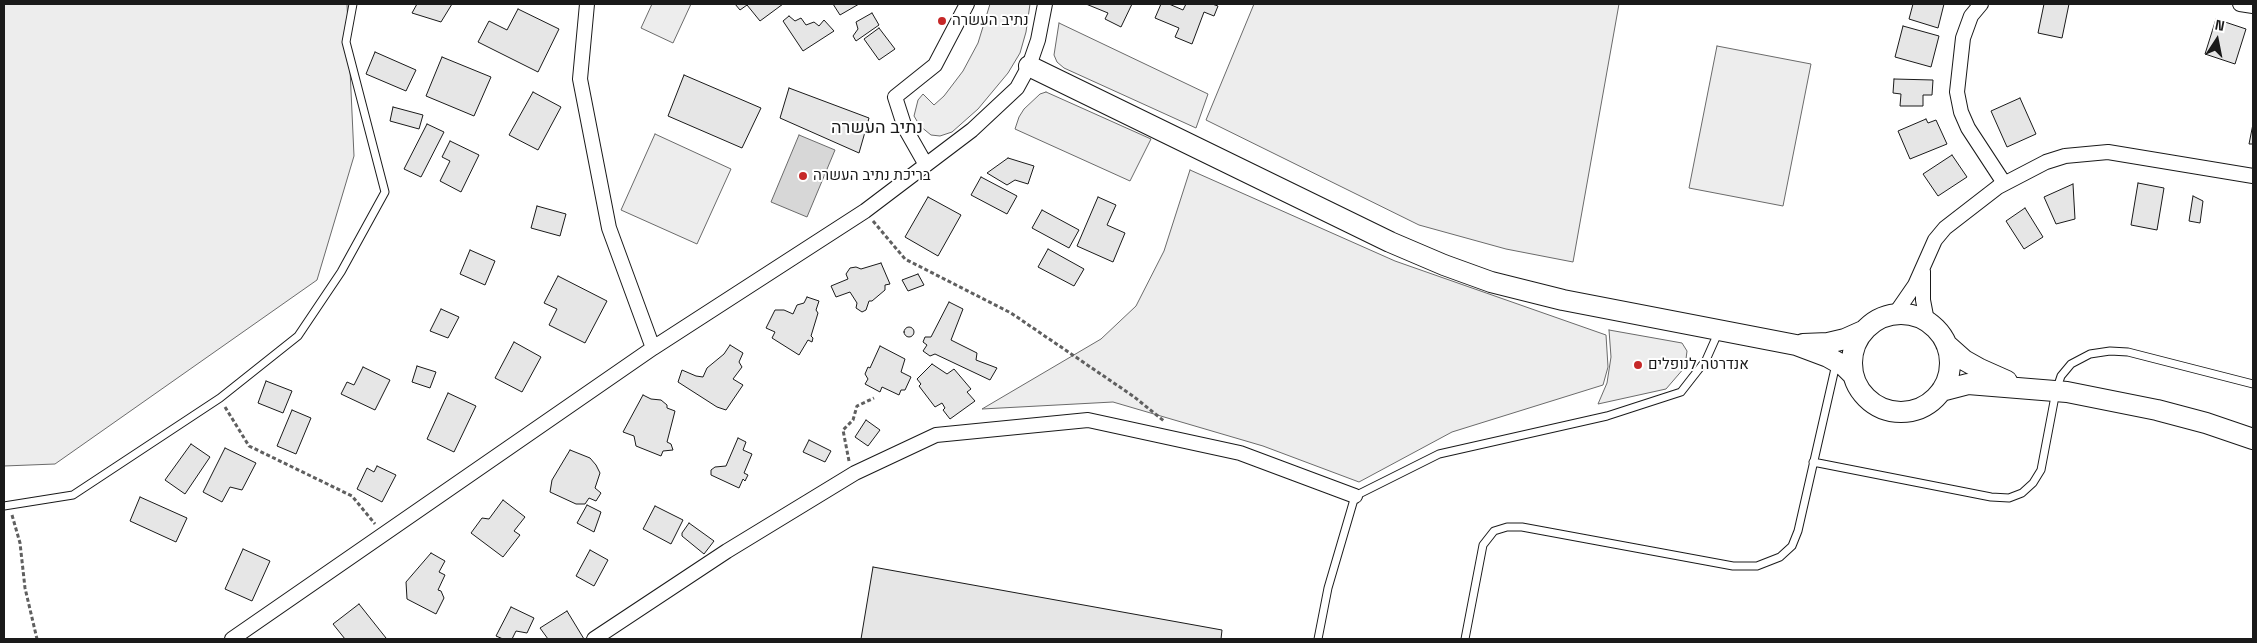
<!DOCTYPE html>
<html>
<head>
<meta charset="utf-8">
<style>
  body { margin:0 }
  #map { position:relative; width:2257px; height:643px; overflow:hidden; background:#fff; font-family:"Space Grotesk",sans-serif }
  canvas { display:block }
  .frame { position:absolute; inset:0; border:5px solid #1a1a1a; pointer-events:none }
  .north { position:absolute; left:2192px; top:15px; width:50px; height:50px; -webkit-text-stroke:4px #fff; paint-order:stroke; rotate:11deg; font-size:14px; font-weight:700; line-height:20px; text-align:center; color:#1a1a1a }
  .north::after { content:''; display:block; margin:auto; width:18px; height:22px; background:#1a1a1a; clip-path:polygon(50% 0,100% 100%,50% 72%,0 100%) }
</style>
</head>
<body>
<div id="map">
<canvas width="2257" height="643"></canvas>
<div class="frame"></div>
<div class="north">N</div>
</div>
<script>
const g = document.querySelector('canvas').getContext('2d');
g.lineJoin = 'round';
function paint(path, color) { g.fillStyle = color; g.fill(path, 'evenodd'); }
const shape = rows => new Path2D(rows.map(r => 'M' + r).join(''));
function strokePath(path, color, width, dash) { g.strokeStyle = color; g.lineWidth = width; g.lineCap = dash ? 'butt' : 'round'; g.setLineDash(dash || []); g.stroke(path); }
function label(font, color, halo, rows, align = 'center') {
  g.font = font + ' "Space Grotesk",Heebo,sans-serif'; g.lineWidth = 4; g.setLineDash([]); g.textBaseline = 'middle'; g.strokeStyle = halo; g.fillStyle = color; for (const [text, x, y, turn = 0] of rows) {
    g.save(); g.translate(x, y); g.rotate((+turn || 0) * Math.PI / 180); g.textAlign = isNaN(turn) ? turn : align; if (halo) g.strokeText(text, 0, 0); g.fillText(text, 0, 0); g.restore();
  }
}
const built = shape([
  [4,4,347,4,354,156,317,280,55,464,4,466,4,4],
  [652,4,691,4,673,43,641,28,652,4],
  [990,4,1030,4,1026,32,1020,53,1008,73,978,109,952,132,940,136,931,135,920,126,914,116,918,100,923,94,934,105,944,96,963,71,978,43,990,4],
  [1254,4,1619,4,1573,262,1506,249,1419,225,1206,120,1254,4],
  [1059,23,1208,94,1196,128,1064,68,1057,62,1054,55,1059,23],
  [1717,46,1811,64,1783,206,1689,188,1717,46],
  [1046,92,1151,139,1130,181,1015,129,1019,117,1024,109,1040,94,1046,92],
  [655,134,731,169,697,244,621,210,655,134],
  [1190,170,1395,261,1606,335,1608,367,1603,385,1452,432,1359,482,1263,446,1113,402,982,409,1101,339,1136,306,1164,251,1190,170],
  [1609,330,1682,343,1687,351,1685,367,1666,389,1598,404,1607,383,1611,357,1609,330]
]);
paint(built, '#ededed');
strokePath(built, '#6a6a6a', 1);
const water = shape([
  [799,135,835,150,807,217,771,202,799,135]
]);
paint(water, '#d7d7d7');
strokePath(water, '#6a6a6a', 1);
const building = shape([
  [417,4,452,4,441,22,412,13,417,4],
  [735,4,783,4,760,21,747,5,740,10,735,4],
  [833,4,859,4,840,15,833,4],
  [1086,4,1132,4,1121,27,1105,19,1108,13,1086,4],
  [1161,4,1169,4,1183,10,1186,4,1212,4,1218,6,1214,16,1204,12,1192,44,1175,37,1179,28,1155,18,1161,4],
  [1913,4,1944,4,1938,28,1909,19,1913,4],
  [2044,4,2069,4,2062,38,2038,33,2044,4],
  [518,9,559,29,538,72,478,42,489,21,507,30,518,9],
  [872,13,879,25,856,41,853,36,858,29,856,22,872,13],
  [789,16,795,21,801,18,806,25,814,22,819,26,824,20,834,31,803,51,783,21,789,16],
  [2216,19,2246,29,2235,64,2205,54,2216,19],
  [1903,26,1939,36,1931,67,1895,57,1903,26],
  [879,28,895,49,879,60,864,39,879,28],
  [375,52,416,70,406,91,366,74,375,52],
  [442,57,491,77,474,116,426,96,442,57],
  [684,75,761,108,742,148,668,116,684,75],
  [1894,79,1933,80,1932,95,1923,95,1923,106,1900,106,1901,94,1893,93,1894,79],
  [789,88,869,118,859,153,780,118,789,88],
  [533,92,561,107,538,150,509,135,533,92],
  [2020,98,2036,134,2007,147,1991,111,2020,98],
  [393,107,423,115,419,129,390,121,393,107],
  [1926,119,1928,123,1936,120,1947,144,1910,159,1898,131,1926,119],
  [427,124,444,132,421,177,404,169,427,124],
  [2253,124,2253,144,2249,144,2253,124],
  [450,141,479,155,461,192,440,181,450,161,442,157,450,141],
  [1952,155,1967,177,1938,196,1923,174,1952,155],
  [1008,158,1034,166,1028,184,1015,180,1007,185,987,173,1008,158],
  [981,177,1017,196,1007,214,971,195,981,177],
  [2138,183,2164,188,2157,230,2131,225,2138,183],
  [2073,184,2075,219,2056,224,2044,197,2073,184],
  [2193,196,2203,201,2200,223,2189,221,2193,196],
  [928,197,961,215,938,256,905,237,928,197],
  [1098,197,1116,205,1107,225,1125,233,1113,262,1077,246,1098,197],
  [537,206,566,214,560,236,531,228,537,206],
  [2025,208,2043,237,2024,249,2006,221,2025,208],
  [1042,210,1079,230,1069,248,1032,228,1042,210],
  [1048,249,1084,269,1074,286,1038,267,1048,249],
  [470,250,495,261,485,285,460,274,470,250],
  [881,263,890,284,885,285,885,290,872,301,869,301,866,310,862,312,856,308,857,303,850,292,836,297,831,286,848,279,846,274,850,268,856,267,861,269,881,263],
  [918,274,924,285,908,291,902,280,918,274],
  [558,276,607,301,585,343,549,325,557,309,544,303,558,276],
  [807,297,819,301,816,310,818,313,811,336,813,338,812,342,808,340,799,355,772,338,775,332,766,328,775,310,784,310,793,314,797,305,804,303,807,297],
  [949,302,963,309,951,340,977,353,976,360,997,368,990,380,935,354,930,356,923,351,927,345,923,342,925,337,931,337,949,302],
  [441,309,459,317,448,338,430,331,441,309],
  '904 332a5 5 0 1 1 10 0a5 5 0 1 1-10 0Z',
  [514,342,541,357,522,392,495,378,514,342],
  [730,345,743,353,739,362,742,367,733,379,743,385,726,410,717,407,678,382,682,370,696,376,703,377,707,368,724,354,730,345],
  [880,346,905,359,901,372,911,377,905,390,901,390,899,395,882,387,880,392,865,384,868,379,865,374,868,367,870,368,880,346],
  [932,364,947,374,954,369,971,389,967,392,975,401,950,419,943,410,945,408,942,403,935,407,919,386,921,384,917,379,932,364],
  [417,366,436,372,430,388,412,382,417,366],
  [363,367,390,380,375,410,341,394,347,382,354,385,363,367],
  [266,381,292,391,283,413,258,403,266,381],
  [448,393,476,406,454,452,427,439,448,393],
  [643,395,651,399,661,400,667,405,667,408,675,411,667,442,671,444,673,450,663,451,661,456,636,446,634,436,623,432,643,395],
  [292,410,311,418,296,454,277,446,292,410],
  [866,420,880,430,868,446,855,437,866,420],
  [738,438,746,442,743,450,752,454,744,473,748,475,745,481,743,479,739,488,711,475,711,470,715,467,726,466,738,438],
  [809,440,831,451,825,462,803,452,809,440],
  [191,444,210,457,185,494,165,480,191,444],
  [225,448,256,463,242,490,230,487,222,502,203,492,225,448],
  [570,450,590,458,596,465,600,473,595,488,601,493,596,501,589,498,585,504,576,504,550,492,552,480,570,450],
  [377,466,396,475,382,502,357,489,367,468,374,472,377,466],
  [140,497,187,518,176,542,130,521,140,497],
  [503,500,525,517,514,531,520,535,503,557,471,533,482,518,489,519,503,500],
  [587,505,601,512,594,532,577,523,587,505],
  [655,506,683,520,671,544,643,529,655,506],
  [689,523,714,541,704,554,682,536,682,533,689,523],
  [243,549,270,561,252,601,225,589,243,549],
  [590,550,608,560,594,586,576,576,590,550],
  [431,553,445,561,439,572,445,575,438,590,441,591,444,598,436,614,407,599,406,582,431,553],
  [873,567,1222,630,1221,639,861,639,873,567],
  [359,604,386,638,384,639,345,639,333,624,359,604],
  [511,607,534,618,527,633,516,631,512,639,503,639,496,636,511,607],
  [567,611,584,639,548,639,540,628,567,611]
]);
paint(building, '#e6e6e6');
strokePath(building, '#1a1a1a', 1);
const lane = shape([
  [1813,462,1991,497,2009,498,2022,493,2033,483,2041,470,2056,391,2061,376,2071,364,2090,354,2110,351,2128,352,2253,384],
  [4,506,73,495,220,398,298,336,341,272,385,192,346,42,353,4],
  [1318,639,1328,588,1355,496,1439,454,1607,416,1681,392,1706,360,1718,333],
  [1465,639,1483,545,1494,531,1507,527,1522,527,1733,566,1757,566,1780,557,1792,546,1798,531,1836,364]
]);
const street = shape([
  [587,4,580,79,609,228,653,348],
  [1981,4,1971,16,1963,38,1957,92,1961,112,1968,128,2004,183],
  [2240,4,2253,6],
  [926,165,905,128,895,97,935,65,967,4],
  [1923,271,1923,300,1927,321],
  [1895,314,1915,285,1935,240,1945,228,1998,187,2046,162,2065,156,2108,152,2253,176],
  [232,639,653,348,865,211,972,130,1017,88,1029,66,1038,40,1045,4],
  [594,639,727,551,855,473,936,435,1088,420,1240,453,1355,496]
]);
const secondary = shape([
  [1029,66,1390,242,1444,265,1491,282,1563,300,1796,345,1828,357,1844,366,1853,375],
  '1852 363a49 49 0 1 1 98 0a49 49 0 1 1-98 0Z',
  [1803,344,1828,343,1845,339,1863,331],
  [1946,344,1964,360,1980,369,2007,381],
  [1941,391,1968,384,2067,392,2157,410,2206,423,2253,439]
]);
strokePath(lane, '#1a1a1a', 9);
strokePath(street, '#1a1a1a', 16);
strokePath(secondary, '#1a1a1a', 22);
strokePath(shape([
  [873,221,905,259,1011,313,1133,396,1164,421],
  [225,407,249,446,352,496,375,524],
  [849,461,843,430,853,420,857,406,874,398],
  [12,515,20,543,25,588,37,639]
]), '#5f5f5f', 3, [4, 2.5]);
strokePath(lane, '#fff', 7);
strokePath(street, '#fff', 14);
strokePath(secondary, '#fff', 20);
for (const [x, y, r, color] of [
  [942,21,5,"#c62828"],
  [803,176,5,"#c62828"],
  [1638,365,5,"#c62828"]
]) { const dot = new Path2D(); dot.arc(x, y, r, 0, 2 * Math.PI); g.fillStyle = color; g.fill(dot); strokePath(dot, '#fff', 2); }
label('15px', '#1a1a1a', '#fff', [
  ["נתיב העשרה",952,21],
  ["בריכת נתיב העשרה",813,176],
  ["אנדרטה לנופלים",1648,365]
], 'left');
label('18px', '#1a1a1a', '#fff', [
  ["נתיב העשרה",877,128]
]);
</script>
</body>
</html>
